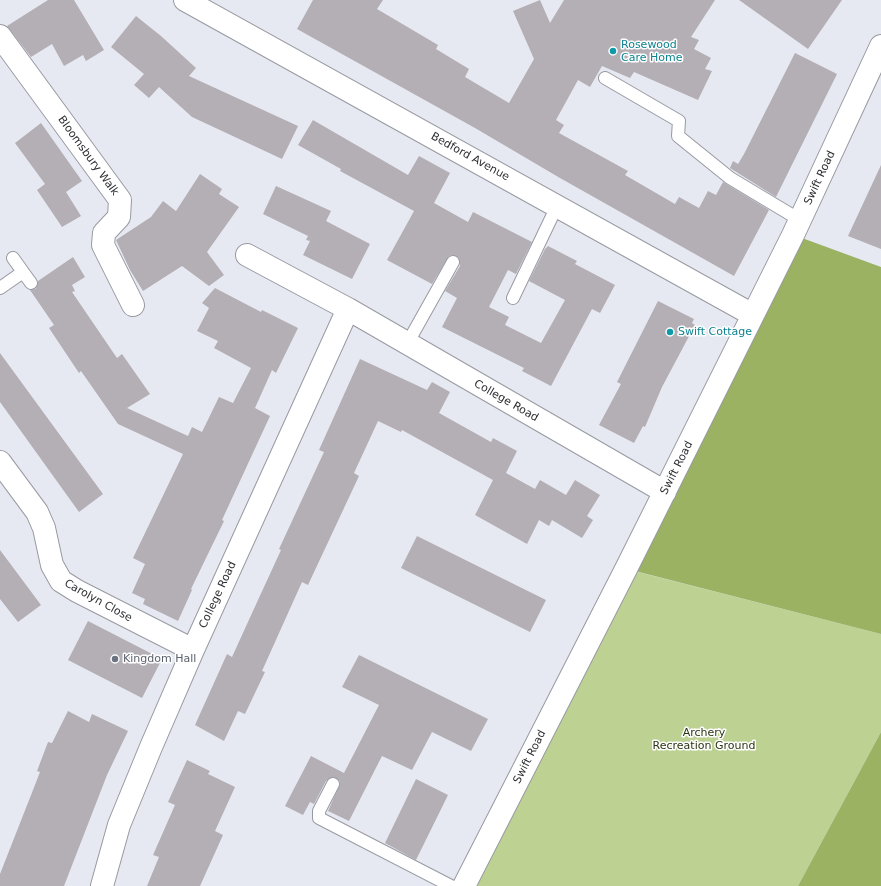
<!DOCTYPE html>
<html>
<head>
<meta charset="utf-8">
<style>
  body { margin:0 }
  canvas { display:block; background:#e7e9f2 }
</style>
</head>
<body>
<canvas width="881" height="886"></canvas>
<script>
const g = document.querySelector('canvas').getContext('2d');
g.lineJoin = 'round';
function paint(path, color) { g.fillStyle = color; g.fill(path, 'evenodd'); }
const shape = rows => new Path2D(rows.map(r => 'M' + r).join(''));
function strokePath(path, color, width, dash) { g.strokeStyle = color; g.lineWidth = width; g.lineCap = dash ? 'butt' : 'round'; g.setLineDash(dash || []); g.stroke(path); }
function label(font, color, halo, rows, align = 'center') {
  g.font = font + ' "DejaVu Sans",sans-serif'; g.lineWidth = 3; g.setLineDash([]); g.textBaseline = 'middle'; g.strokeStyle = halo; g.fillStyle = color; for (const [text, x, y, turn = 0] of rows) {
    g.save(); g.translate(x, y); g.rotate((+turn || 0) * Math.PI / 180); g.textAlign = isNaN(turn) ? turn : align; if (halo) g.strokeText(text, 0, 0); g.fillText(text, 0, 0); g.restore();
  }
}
paint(shape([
  [626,569,881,634,881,732,798,886,464,886]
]), '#bcd192');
paint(shape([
  [802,238,881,267,881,634,635,571],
  [881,732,881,886,798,886]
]), '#9ab262');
paint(shape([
  [48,0,74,0,104,50,86,61,83,55,64,66,52,44,31,57,7,26],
  [313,0,383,0,377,9,438,45,436,49,469,69,465,77,509,103,534,59,513,11,540,0,550,23,564,0,715,0,691,37,699,40,694,49,711,58,705,69,712,71,698,100,634,72,630,78,602,66,590,87,578,80,556,120,564,125,559,133,628,171,625,175,675,204,679,197,699,208,708,191,716,195,723,182,769,210,734,276,560,178,475,128,297,29],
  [739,0,842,0,808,49],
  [136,16,161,36,196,68,189,76,298,126,282,159,192,117,159,87,149,98,134,85,144,74,111,47],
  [795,53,837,74,776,197,730,168,733,161,738,164,744,154],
  [313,120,408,175,419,156,450,173,434,203,468,222,473,212,532,242,516,274,508,270,489,307,509,317,505,325,541,343,565,300,529,281,545,249,548,246,577,261,575,264,615,285,600,313,592,309,551,386,522,371,524,368,442,327,457,298,445,291,460,266,459,258,453,255,449,256,432,284,387,260,414,211,340,171,341,169,298,145],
  [41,123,82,181,66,192,81,216,62,227,37,190,45,184,15,143],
  [881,165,881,249,848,236],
  [200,174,222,189,219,194,239,207,207,252,224,275,209,286,182,266,143,291,130,270,116,240,151,217,163,201,176,211],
  [276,186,331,211,326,221,370,244,352,279,303,255,310,241,306,240,308,236,263,214],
  [73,257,85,277,72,285,75,291,72,292,117,358,122,354,150,394,127,408,188,436,192,427,202,432,219,397,233,403,251,368,214,348,218,341,197,331,209,308,202,303,215,288,261,312,262,310,298,328,276,373,272,370,255,408,270,416,222,520,224,521,191,589,192,590,178,621,143,604,145,599,132,593,145,564,133,558,183,454,118,424,81,371,79,373,49,328,54,325,30,290,36,289,38,281],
  [658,301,694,319,692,323,695,325,662,387,645,427,643,426,634,443,599,425,621,384,617,382],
  [0,353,103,494,79,512,0,402],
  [360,359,427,390,432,382,450,392,439,413,491,442,493,438,517,451,506,473,535,489,540,480,566,495,575,480,600,495,587,516,593,520,582,538,552,520,549,526,539,520,527,544,475,515,493,480,402,430,401,432,378,421,354,473,359,476,308,585,302,582,262,671,265,672,245,714,238,711,224,741,195,725,227,654,232,657,258,600,281,550,279,549,324,452,319,450],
  [417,536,546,600,530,632,401,568],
  [0,550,41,605,18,622,0,599],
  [88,621,162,659,142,698,68,660],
  [359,655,488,719,471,751,432,732,412,770,382,756,349,821,328,811,340,784,339,780,333,777,326,781,314,804,310,802,303,815,285,806,311,756,344,773,379,705,342,687],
  [68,711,89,722,92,714,128,731,107,775,64,886,0,886,0,874,33,790,40,772,37,771,48,742,52,743],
  [187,760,210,771,208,774,235,787,215,831,223,835,200,886,147,886,159,857,153,855,175,805,168,802],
  [416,779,448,795,416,860,385,843]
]), '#b4aeb5');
const service = shape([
  [605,78,679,121,678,136,730,178,800,220],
  [13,258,23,272],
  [0,288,23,272,31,283],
  [513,298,557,206],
  [407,344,453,262],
  [333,784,319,811,319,818,451,886]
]);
const minor = shape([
  [185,0,753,315],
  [0,36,120,200,119,217,104,233,103,245,133,305],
  [247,255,348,309,665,492],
  [0,462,37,512,44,528,52,565,61,581,77,591,193,650],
  [102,886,119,825,151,747,193,650,348,309],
  [464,886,626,569,793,235,881,46]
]);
strokePath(service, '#989aa2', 14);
strokePath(minor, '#989aa2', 24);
strokePath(service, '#fff', 12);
strokePath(minor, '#fff', 22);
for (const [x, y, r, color] of [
  [613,51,4,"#0f9aa8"],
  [670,332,4,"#0f9aa8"],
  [115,659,4,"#6b7280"]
]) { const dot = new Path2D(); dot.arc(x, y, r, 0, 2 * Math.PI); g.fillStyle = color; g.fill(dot); strokePath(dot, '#fff', 1.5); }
label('11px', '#0d838f', '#fff', [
  ["Rosewood",621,45],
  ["Care Home",621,58],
  ["Swift Cottage",678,332]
], 'left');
label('11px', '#2d2e31', '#fff', [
  ["Bloomsbury Walk",88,156,54],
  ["Bedford Avenue",470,157,29],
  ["Swift Road",820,178,-65],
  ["College Road",506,401,30],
  ["Swift Road",677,468,-63],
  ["College Road",218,595,-65],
  ["Carolyn Close",98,601,29],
  ["Swift Road",530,757,-63]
]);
label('11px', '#5b616d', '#fff', [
  ["Kingdom Hall",123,659]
], 'left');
label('11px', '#2a3412', '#fff', [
  ["Archery",704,733],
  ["Recreation Ground",704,746]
]);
</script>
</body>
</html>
